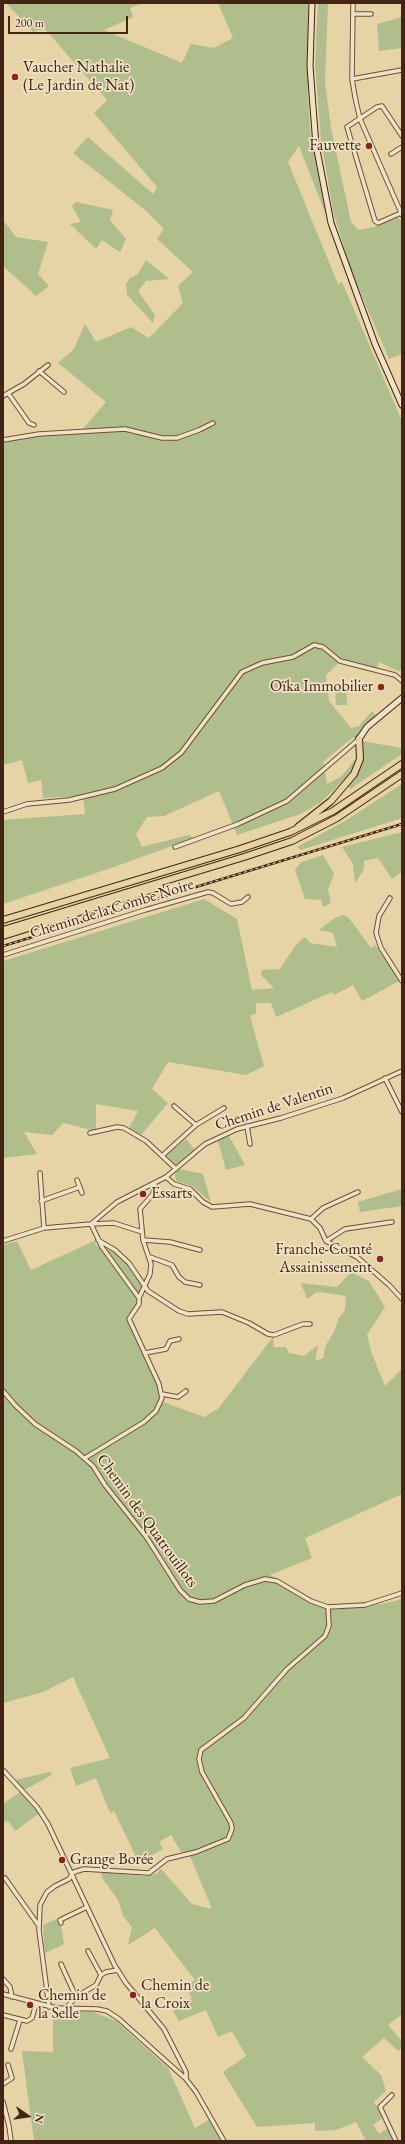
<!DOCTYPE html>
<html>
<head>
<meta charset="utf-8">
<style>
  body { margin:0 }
  #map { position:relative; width:405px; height:2144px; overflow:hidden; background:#e6d3a6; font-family:"EB Garamond",serif }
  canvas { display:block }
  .frame { position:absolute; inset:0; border:4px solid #442415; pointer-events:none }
  .north { position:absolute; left:8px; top:2096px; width:40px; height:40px; -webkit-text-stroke:3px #efe2c5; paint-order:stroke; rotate:103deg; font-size:11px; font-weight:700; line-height:16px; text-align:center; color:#442415 }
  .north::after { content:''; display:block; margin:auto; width:14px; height:18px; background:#442415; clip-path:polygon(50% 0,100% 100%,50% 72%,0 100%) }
  .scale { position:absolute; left:8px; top:16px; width:120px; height:18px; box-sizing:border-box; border:2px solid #442415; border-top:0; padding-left:5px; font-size:12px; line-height:14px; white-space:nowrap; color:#442415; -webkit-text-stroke:3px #efe2c5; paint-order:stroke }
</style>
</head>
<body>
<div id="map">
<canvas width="405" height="2144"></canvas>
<div class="frame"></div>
<div class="north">N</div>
<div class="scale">200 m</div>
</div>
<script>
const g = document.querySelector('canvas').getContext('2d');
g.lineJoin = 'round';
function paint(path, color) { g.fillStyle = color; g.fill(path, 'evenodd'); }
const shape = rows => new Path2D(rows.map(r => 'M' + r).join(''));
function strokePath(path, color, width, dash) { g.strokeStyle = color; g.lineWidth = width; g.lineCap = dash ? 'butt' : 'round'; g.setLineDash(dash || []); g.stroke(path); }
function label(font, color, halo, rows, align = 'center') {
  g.font = font + ' "EB Garamond",serif'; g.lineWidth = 3.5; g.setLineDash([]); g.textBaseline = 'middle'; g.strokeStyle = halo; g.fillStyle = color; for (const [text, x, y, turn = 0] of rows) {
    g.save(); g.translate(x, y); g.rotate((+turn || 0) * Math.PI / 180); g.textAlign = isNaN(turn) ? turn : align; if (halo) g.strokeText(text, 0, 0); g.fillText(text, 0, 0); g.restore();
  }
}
paint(shape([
  [6,3,143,3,130,8,133,17,104,30,182,63,191,44,214,48,233,38,218,3,308,3,308,93,310,129,326,215,299,146,288,162,338,284,342,282,402,421,402,670,398,671,379,662,377,669,340,662,326,675,329,701,351,728,359,726,372,711,377,716,360,735,351,739,323,762,327,784,342,776,356,758,349,775,320,803,300,814,237,835,219,791,164,816,147,817,136,834,142,847,189,835,194,838,114,867,3,904,3,820,85,814,83,796,43,798,41,780,28,783,22,760,3,765,3,438,33,433,75,432,83,429,106,402,58,363,74,349,85,324,96,342,131,327,149,338,183,303,178,286,193,272,157,239,164,229,145,210,73,153,88,137,153,194,157,187,94,113,107,100,44,28,33,32],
  [318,3,328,3,325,82,331,128,351,222,358,230,374,227,397,217,402,221,402,354,389,359,351,270,333,211,321,140,315,63],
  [402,17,402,48,379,51,377,24],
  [76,202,113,210,110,220,126,239,120,252,102,240,96,249,70,224,81,222,72,206],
  [3,220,16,237,48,242,38,274,49,286,36,296,3,266],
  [146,260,169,279,146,281,138,291,155,315,153,323,127,295,126,284,130,278,138,274],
  [335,685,346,685,347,705,336,705],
  [362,741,402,748,402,754,350,789,348,786,362,763],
  [402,784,402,818,301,850,297,847,345,821],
  [402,832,402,872,392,879,378,858,364,861,364,869,355,883,353,864,342,847],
  [323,855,334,874,328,889,331,903,323,907,321,900,305,899,295,870,301,862],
  [204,899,237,919,252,990,274,988,261,975,262,970,280,969,295,946,305,937,310,943,337,947,333,933,319,930,335,918,343,915,349,918,371,948,375,945,401,980,362,1001,353,985,334,995,332,992,276,1017,271,1003,256,1003,256,1013,250,1016,264,1066,246,1075,168,1062,152,1089,168,1103,141,1135,129,1128,138,1111,96,1104,96,1131,63,1123,52,1135,24,1132,37,1154,3,1158,3,961],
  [229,1136,245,1165,226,1170,218,1141],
  [186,1139,195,1150,177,1165,174,1164,166,1155],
  [180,1169,203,1174,211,1202,192,1186,176,1181,175,1174],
  [402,1189,402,1206,360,1212,358,1202],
  [17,1241,31,1270,94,1241,98,1247,120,1253,145,1284,139,1302,127,1319,161,1393,160,1401,204,1417,218,1409,273,1337,274,1347,286,1347,289,1353,304,1356,318,1345,315,1361,323,1358,326,1345,334,1332,339,1318,345,1310,346,1296,320,1292,315,1293,307,1299,301,1283,337,1287,351,1272,369,1281,385,1307,367,1335,372,1354,385,1386,402,1369,402,1494,305,1538,312,1558,270,1575,333,1610,387,1603,402,1599,402,2014,388,2025,402,2041,402,2048,398,2051,384,2038,362,2057,381,2075,386,2091,374,2102,384,2117,373,2125,379,2134,388,2128,394,2141,366,2141,356,2122,336,2130,315,2131,315,2123,257,2127,223,2072,246,2056,232,2031,218,2037,206,2010,179,2021,173,2011,177,2008,175,2005,192,1998,185,1987,195,1980,155,1928,128,1945,132,1927,123,1916,118,1900,102,1878,101,1872,144,1876,156,1874,161,1869,192,1904,212,1909,188,1851,181,1852,171,1835,159,1842,163,1849,139,1863,114,1811,110,1813,96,1778,76,1786,70,1768,110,1758,73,1677,43,1692,3,1703,3,1245],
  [50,1772,52,1775,24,1790,15,1780],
  [20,1792,41,1812,15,1831,9,1822,3,1821,3,1804],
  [56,1919,61,1925,64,1944,45,1953,43,1925],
  [53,2012,93,2012,116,2021,168,2068,195,2128,209,2120,221,2141,34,2141,22,2051,53,2052]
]), '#afbe8c');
const minor = shape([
  [353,3,352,79,355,97,360,119,402,215],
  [353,14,371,14],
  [352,79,402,70],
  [391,154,402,147],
  [401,213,378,223,375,221,347,127,377,107,382,106,402,136],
  [39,371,64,392],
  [8,393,29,423,34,425],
  [3,396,24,384,48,365],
  [3,440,39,434,125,429,162,438,177,438,199,430,213,423],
  [3,812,27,804,69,800,115,789,162,768,181,753,242,672,262,663,293,657,314,645,323,647,340,661,395,675,402,681],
  [175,847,238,824,287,801,359,739],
  [390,898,379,916,376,933,381,948,402,981],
  [3,955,145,910,208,892,213,893,231,904,242,902,248,897],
  [385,1078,402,1112],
  [174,1106,196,1125],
  [247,1126,250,1144],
  [90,1133,117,1127,124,1128,146,1141,176,1169],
  [163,1155,196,1125,224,1108],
  [40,1173,44,1228],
  [166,1177,174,1184,190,1189,203,1202,212,1207,250,1204,311,1219,320,1228,326,1241,357,1257,389,1285,402,1299],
  [77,1180,82,1193],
  [41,1201,80,1187],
  [311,1219,323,1208,358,1192],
  [98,1240,115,1250,129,1263,148,1291,179,1311,188,1314,222,1312,249,1323,268,1334,274,1335,303,1324,310,1324],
  [143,1240,170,1242,200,1250],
  [3,1241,44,1228,91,1224,117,1202,166,1177,205,1144,218,1138,237,1129,281,1118,343,1098,402,1071],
  [326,1241,345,1229,392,1222],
  [150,1257,172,1265,179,1277,185,1282,200,1285],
  [139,1298,102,1247,91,1224,114,1223,142,1232],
  [145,1353,166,1349,170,1341,179,1339],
  [3,1391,15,1405,35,1424,76,1451,93,1466,105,1485,147,1538,180,1590,189,1599,200,1602,214,1601,245,1585,265,1579,277,1581,311,1601,328,1607,365,1605,402,1593],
  [162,1394,178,1397,186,1391],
  [85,1458,144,1422,156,1411,162,1398,159,1384,129,1319,139,1304,139,1298,150,1274,151,1264,143,1240,140,1209,153,1194,155,1184],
  [3,1770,37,1807,48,1824,115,1966,126,1983,164,2029,186,2072,186,2079],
  [5,1878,39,1926],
  [61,1923,60,1920,87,1907],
  [88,1951,101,1975],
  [61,1964,76,1997],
  [3,1979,10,1987,12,1997],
  [3,1994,56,2008,97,2009,107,2011,119,2019,186,2079,196,2092,224,2141],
  [49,2007,39,1930,40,1905,47,1892,55,1886,69,1879,74,1872,84,1869,149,1873,167,1859,196,1852,228,1839,232,1829,231,1823,202,1772,199,1759,201,1750,244,1718,287,1669,325,1636,329,1626,328,1607],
  [66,2008,76,1997,96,1985,101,1975,106,1972,118,1970],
  [3,2015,27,2021,32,2018,36,2004],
  [11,2049,20,2020],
  [3,2084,12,2078,8,2065],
  [392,2095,380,2107,396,2141],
  [3,2102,9,2126,11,2141]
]);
const secondary = shape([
  [312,3,310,66,313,107,316,145,331,223,375,344,402,405],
  [359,739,367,727,402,698]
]);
const trunk = shape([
  [298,827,331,801,354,774,360,759,359,739],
  [3,920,240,849,290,832,333,811,402,764],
  [3,930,244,857,292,841,337,818,402,774],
  [3,936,160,887]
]);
strokePath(minor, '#6c5039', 5.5);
strokePath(secondary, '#442415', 7);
strokePath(trunk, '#442415', 8);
strokePath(minor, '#efe2c5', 3.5);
strokePath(secondary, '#efe2c5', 5);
strokePath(trunk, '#e6d3a6', 6);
const rail = shape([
  [3,946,402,824]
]);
strokePath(rail, '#442415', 2.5);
strokePath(rail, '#efe2c5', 1, [3]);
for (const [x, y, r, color] of [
  [15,77,4,"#8f2418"],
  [369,146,4,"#8f2418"],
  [381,687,4,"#8f2418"],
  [143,1194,4,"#8f2418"],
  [380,1259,4,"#8f2418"],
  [62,1860,4,"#8f2418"],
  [133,1995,4,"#8f2418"],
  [30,2005,4,"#8f2418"]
]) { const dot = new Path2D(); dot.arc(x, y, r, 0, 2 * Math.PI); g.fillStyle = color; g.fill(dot); strokePath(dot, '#efe2c5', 1.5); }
label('16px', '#442415', '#efe2c5', [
  ["Vaucher Nathalie",23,68],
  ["(Le Jardin de Nat)",23,86],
  ["Fauvette",361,146,"right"],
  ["Oïka Immobilier",373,687,"right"],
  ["Essarts",151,1194],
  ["Franche-Comté",372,1250,"right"],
  ["Assainissement",372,1268,"right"],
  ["Grange Borée",70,1860],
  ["Chemin de",141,1986],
  ["la Croix",141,2004],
  ["Chemin de",38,1996],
  ["la Selle",38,2014]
], 'left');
label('16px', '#442415', '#efe2c5', [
  ["Chemin de la Combe Noire",112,909,-17],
  ["Chemin de Valentin",274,1107,-18],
  ["Chemin des Quatrouillots",147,1521,54]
]);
</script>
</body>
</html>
